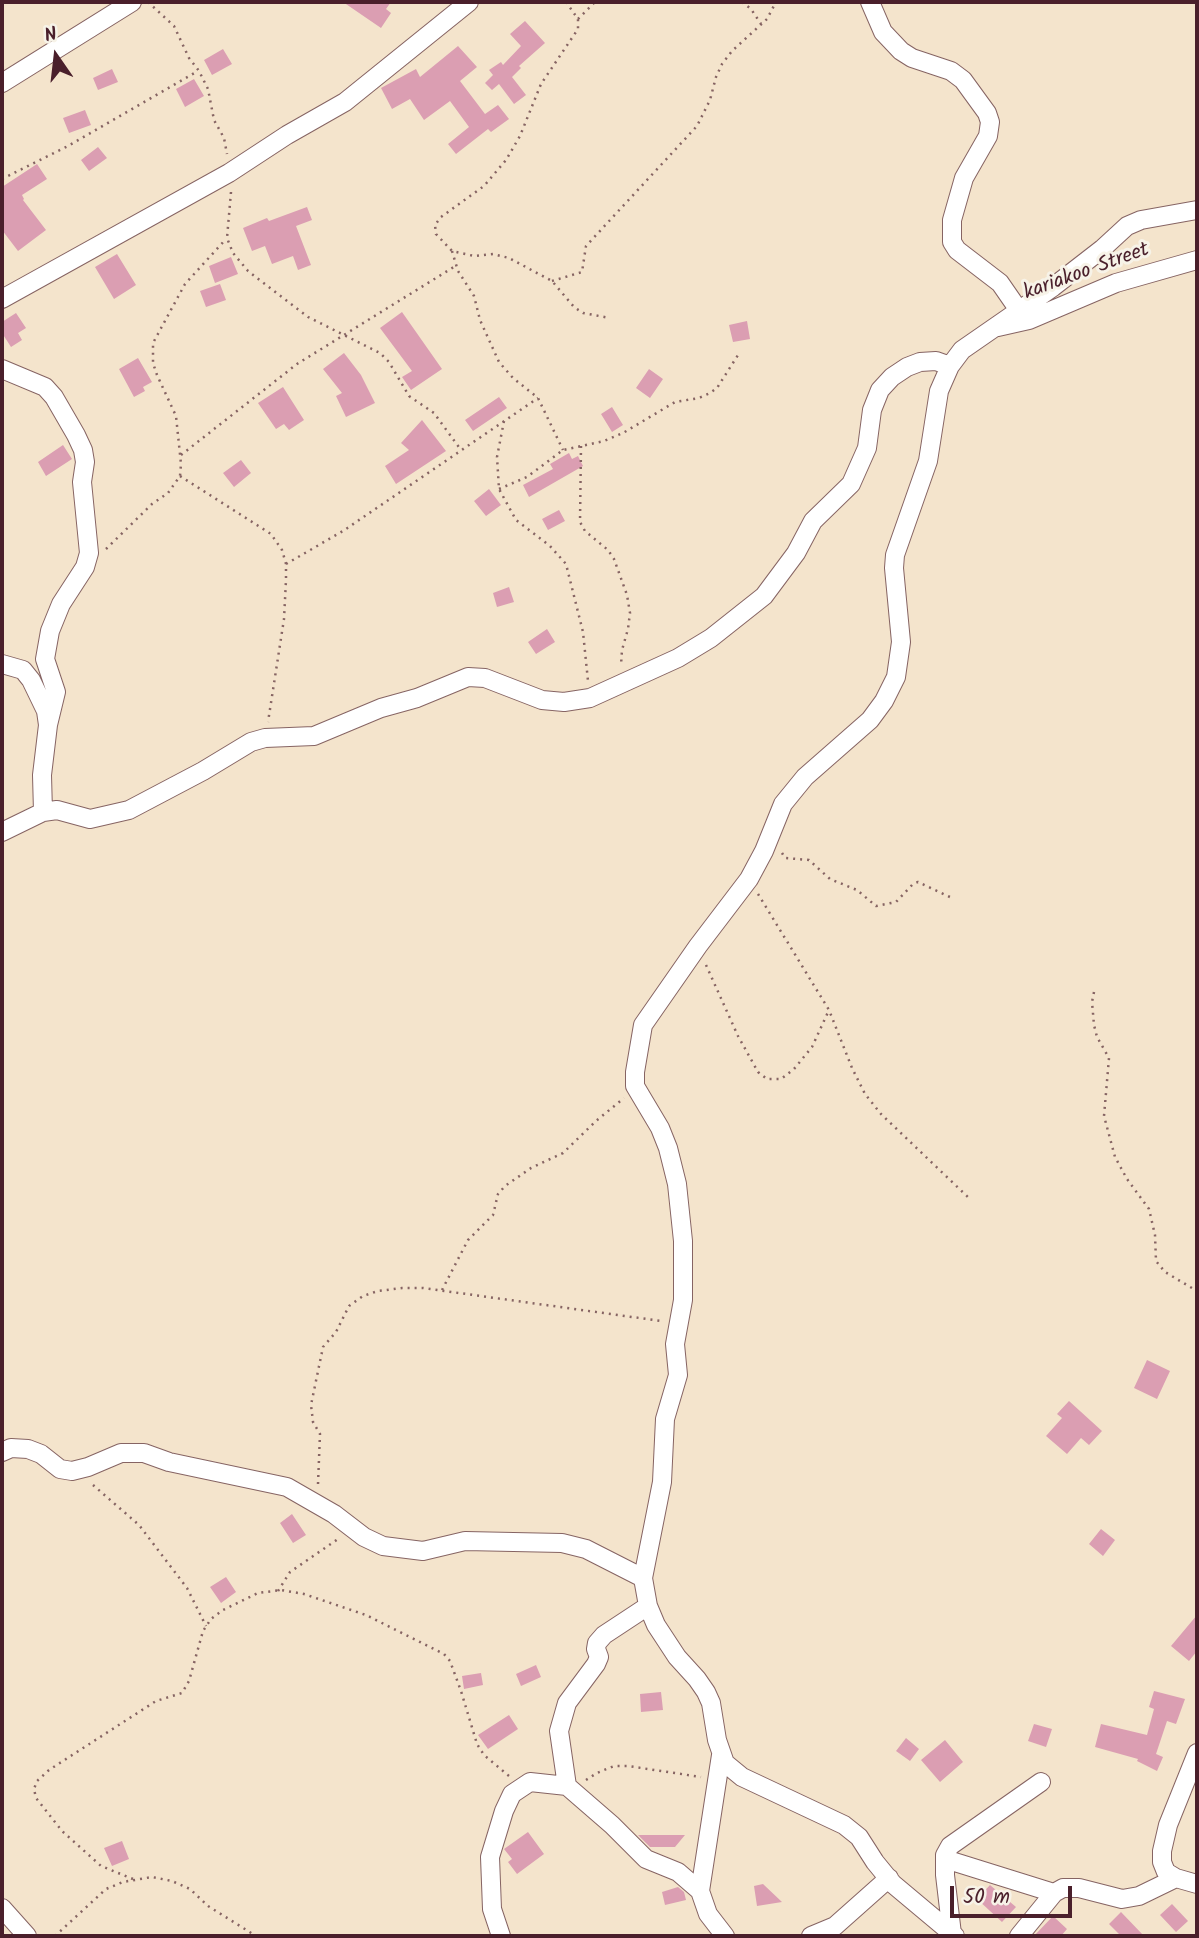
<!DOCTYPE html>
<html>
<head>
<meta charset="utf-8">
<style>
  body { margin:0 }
  #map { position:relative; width:1199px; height:1938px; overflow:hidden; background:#f4e4cc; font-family:Kalam,sans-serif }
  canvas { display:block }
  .frame { position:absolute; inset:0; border:4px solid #4a1f2b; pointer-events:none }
  .north { position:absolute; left:21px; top:21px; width:70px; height:70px; -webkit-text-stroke:5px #f7f3e8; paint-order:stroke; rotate:346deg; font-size:19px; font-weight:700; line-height:28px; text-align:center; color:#4a1f2b }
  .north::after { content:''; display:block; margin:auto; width:24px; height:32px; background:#4a1f2b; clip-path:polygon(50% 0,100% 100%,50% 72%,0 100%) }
  .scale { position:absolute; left:950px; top:1886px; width:122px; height:32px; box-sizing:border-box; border:4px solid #4a1f2b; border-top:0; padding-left:9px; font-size:21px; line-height:24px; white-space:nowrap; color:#4a1f2b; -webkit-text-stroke:5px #f7f3e8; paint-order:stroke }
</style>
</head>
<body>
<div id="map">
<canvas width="1199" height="1938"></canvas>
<div class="frame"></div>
<div class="north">N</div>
<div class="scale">50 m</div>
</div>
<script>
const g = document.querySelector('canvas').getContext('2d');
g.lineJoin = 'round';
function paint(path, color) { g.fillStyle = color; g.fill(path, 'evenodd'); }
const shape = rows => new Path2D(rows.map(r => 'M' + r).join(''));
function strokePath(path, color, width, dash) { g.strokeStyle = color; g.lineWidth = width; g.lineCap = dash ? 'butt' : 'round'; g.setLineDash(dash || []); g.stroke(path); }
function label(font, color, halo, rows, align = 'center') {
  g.font = font + ' Kalam,sans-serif'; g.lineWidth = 6; g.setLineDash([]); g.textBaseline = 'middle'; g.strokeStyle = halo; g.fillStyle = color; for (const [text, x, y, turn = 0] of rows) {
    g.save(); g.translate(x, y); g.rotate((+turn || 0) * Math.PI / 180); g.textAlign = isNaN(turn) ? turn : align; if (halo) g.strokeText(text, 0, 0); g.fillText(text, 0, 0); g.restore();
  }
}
paint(shape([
  [343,2,391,2,386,9,391,13,381,28],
  [525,21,545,43,519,66,521,68,512,77,526,95,514,104,499,84,492,90,485,83,493,75,489,70,501,62,503,65,521,46,510,34],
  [458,46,477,67,460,81,485,114,498,105,509,119,491,132,488,129,456,154,448,144,469,127,450,101,424,120,410,99,392,109,381,88,416,69,420,77],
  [223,49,232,64,212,75,204,60],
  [112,69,118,82,98,90,93,78],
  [194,79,204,96,185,107,176,89],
  [85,110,91,125,69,133,63,118],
  [98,147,107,158,89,171,81,160],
  [37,164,47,179,22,195,24,199,23,200,46,230,18,251,2,230,2,187],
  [307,207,312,220,296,226,311,265,298,270,293,256,272,264,265,246,252,251,243,228,267,218,269,221],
  [117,254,136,285,114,299,95,267],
  [231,257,238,274,215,283,209,266],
  [220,284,226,300,206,307,200,291],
  [402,312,442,369,411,390,402,377,412,371,380,328],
  [16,313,26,328,18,333,22,340,11,347,2,333,2,322],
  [747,321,750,339,733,342,729,325],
  [344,353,361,375,375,403,346,417,336,396,342,393,323,369],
  [138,358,152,382,143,387,145,391,134,397,119,369],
  [649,369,663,379,650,398,636,388],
  [283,387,304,420,289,430,284,424,276,429,258,403],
  [499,397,507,408,473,431,465,420],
  [612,407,623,425,612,432,601,414],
  [422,420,446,451,396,484,385,466,409,450,401,443],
  [63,445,72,459,46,476,38,462],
  [569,453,572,459,578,456,583,466,529,497,523,485,553,469,550,464],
  [241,460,251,473,234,487,223,473],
  [489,489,501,505,486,516,474,501],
  [559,510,565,521,548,530,542,519],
  [509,587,514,602,497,607,493,593],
  [547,629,555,642,536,654,528,642],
  [1147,1360,1170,1371,1157,1399,1134,1388],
  [1069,1401,1102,1431,1089,1445,1081,1438,1067,1454,1046,1436,1062,1418,1057,1414],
  [292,1514,306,1535,293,1543,280,1523],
  [1101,1529,1115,1540,1103,1556,1089,1544],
  [226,1577,236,1592,221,1603,210,1587],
  [1197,1615,1197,1651,1189,1661,1171,1646],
  [536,1665,541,1677,521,1686,516,1674],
  [481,1673,483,1685,464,1689,462,1676],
  [1154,1691,1185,1699,1176,1724,1167,1721,1156,1754,1163,1757,1157,1771,1137,1761,1138,1759,1095,1747,1101,1724,1147,1735,1154,1709,1149,1707],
  [661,1692,663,1710,641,1712,640,1694],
  [509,1715,518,1729,488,1749,478,1735],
  [1034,1724,1052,1729,1046,1747,1028,1741],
  [906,1738,919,1749,910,1761,896,1751],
  [945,1740,963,1762,940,1782,921,1760],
  [528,1832,544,1854,517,1874,508,1862,512,1859,504,1849],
  [638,1835,685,1835,675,1847,650,1847],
  [122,1841,129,1859,112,1866,104,1848],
  [763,1884,782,1902,757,1906,754,1886],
  [990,1885,1016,1907,1002,1922,977,1899],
  [678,1887,684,1892,686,1900,665,1905,662,1892],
  [1172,1904,1188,1921,1176,1932,1160,1915],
  [1121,1912,1144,1936,1121,1936,1109,1924],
  [1053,1916,1067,1929,1061,1936,1034,1936]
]), '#db9eb2');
const street = shape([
  [870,2,883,32,901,51,912,58,951,71,963,80,987,113,990,122,988,136,964,178,952,220,952,242,957,250,1000,283,1018,309],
  [2,83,132,2],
  [2,299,229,173,287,135,345,102,469,2],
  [998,327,1029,320,1116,283,1197,260],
  [2,369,45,387,54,397,76,435,83,450,85,462,82,482,89,553,85,567,61,604,50,631,45,659,56,692,48,725],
  [2,664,23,670,31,680,46,711,48,725,42,775,43,812],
  [2,832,43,812,57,810,90,819,129,810,203,771,251,742,265,738,314,736,381,708,417,698,468,677,485,678,542,700,564,702,590,698,678,658,711,638,764,596,796,553,813,521,851,484,867,448,872,410,880,390,892,377,907,367,920,362,936,361,950,366],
  [2,1452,11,1448,28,1449,41,1454,60,1469,72,1471,88,1467,121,1453,144,1453,169,1462,287,1487,334,1514,364,1537,383,1546,423,1551,465,1541,562,1543,586,1549,643,1578],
  [1197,1753,1168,1825,1162,1851,1162,1862,1166,1872,1176,1878,1197,1884],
  [721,1755,700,1891,708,1914,725,1936],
  [567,1786,559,1731,567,1703,596,1664,599,1657,596,1649,597,1643,604,1635,648,1606],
  [945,1859,1054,1893],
  [2,1908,27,1936],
  [952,1934,945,1875,945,1855,950,1846,1041,1782],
  [501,1936,492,1909,490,1857,504,1811,512,1794,530,1782,567,1786,612,1825,646,1859,678,1872,700,1891],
  [811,1936,835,1926,889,1878],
  [955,1936,893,1884,875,1862,859,1837,844,1825,742,1777,725,1763,717,1740,711,1703,706,1692,697,1679,677,1657,656,1625,648,1606,643,1578,662,1482,665,1419,678,1375,675,1344,683,1300,683,1241,677,1184,668,1148,660,1128,635,1086,635,1072,643,1025,698,946,749,879,764,851,783,804,805,777,870,720,884,701,896,677,901,642,894,568,895,555,928,461,939,391,950,366,962,350,1053,287,1102,249,1127,226,1141,220,1197,210],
  [1019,1936,1054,1893,1063,1888,1079,1888,1122,1899,1139,1896,1176,1878]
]);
strokePath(street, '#866463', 20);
strokePath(shape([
  [148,2,174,26,189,58,199,71,208,89,214,120,224,138,227,154],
  [566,2,578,19,578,29,541,84,520,136,506,160,484,186,441,217,435,225,436,234,452,251,474,256,493,254,509,258,552,281,574,307,583,313,610,318],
  [742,2,751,9,761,24],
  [578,19,595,2],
  [2,179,68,146,198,71],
  [231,192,227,238,233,253,248,271,308,317,380,353,389,362,409,396,434,413,461,450],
  [452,251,458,271,474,296,480,320,499,362,513,378,538,398,563,450],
  [552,281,582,272,586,246,697,126,710,100,716,77,722,64,732,51,767,19,776,2],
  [504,421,497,457,499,489,516,520,550,546,566,564,583,632,588,681],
  [581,446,580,522,585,531,608,550,614,559,627,595,630,613,628,629,622,650,621,665],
  [181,455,297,364,457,265],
  [180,476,271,534,282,550,286,564,286,580,284,619,268,722],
  [499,489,527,477,563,450,604,441,623,433,675,402,699,398,710,393,717,388,738,355],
  [106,549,152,504,168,493,180,476,181,464,176,416,157,375,153,363,153,343,185,284,226,239],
  [286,564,343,531,538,398],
  [782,853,785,858,809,860,830,879,857,890,876,906,896,902,913,884,918,882,952,898],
  [758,894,829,1010,852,1068,865,1094,881,1114,971,1200],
  [706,965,738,1036,758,1072,767,1079,781,1079,794,1069,812,1047,829,1010],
  [1094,992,1092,1002,1094,1025,1097,1037,1109,1058,1104,1116,1115,1157,1127,1179,1149,1209,1155,1235,1156,1261,1165,1272,1197,1291],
  [442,1290,468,1240,493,1215,498,1194,505,1186,531,1168,563,1153,596,1121,624,1098],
  [318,1484,320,1434,313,1422,311,1405,323,1347,336,1332,349,1306,363,1296,378,1291,402,1288,423,1288,661,1321],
  [93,1485,139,1525,187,1588,206,1626],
  [278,1591,290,1572,338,1539],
  [586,1780,597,1773,614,1766,628,1766,701,1777],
  [133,1879,101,1866,62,1831,36,1798,34,1789,37,1781,49,1770,156,1701,182,1693,189,1681,203,1631,211,1619,223,1610,258,1593,281,1590,304,1594,366,1615,444,1654,450,1661,461,1691,477,1744,484,1755,509,1776],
  [55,1936,106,1889,123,1882,152,1877,172,1881,190,1889,208,1906,256,1936]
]), '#866463', 2.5, [2, 5]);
strokePath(street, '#fff', 18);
label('21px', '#4a1f2b', '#f7f3e8', [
  ["kariakoo Street",1087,273,-20]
]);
</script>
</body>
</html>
